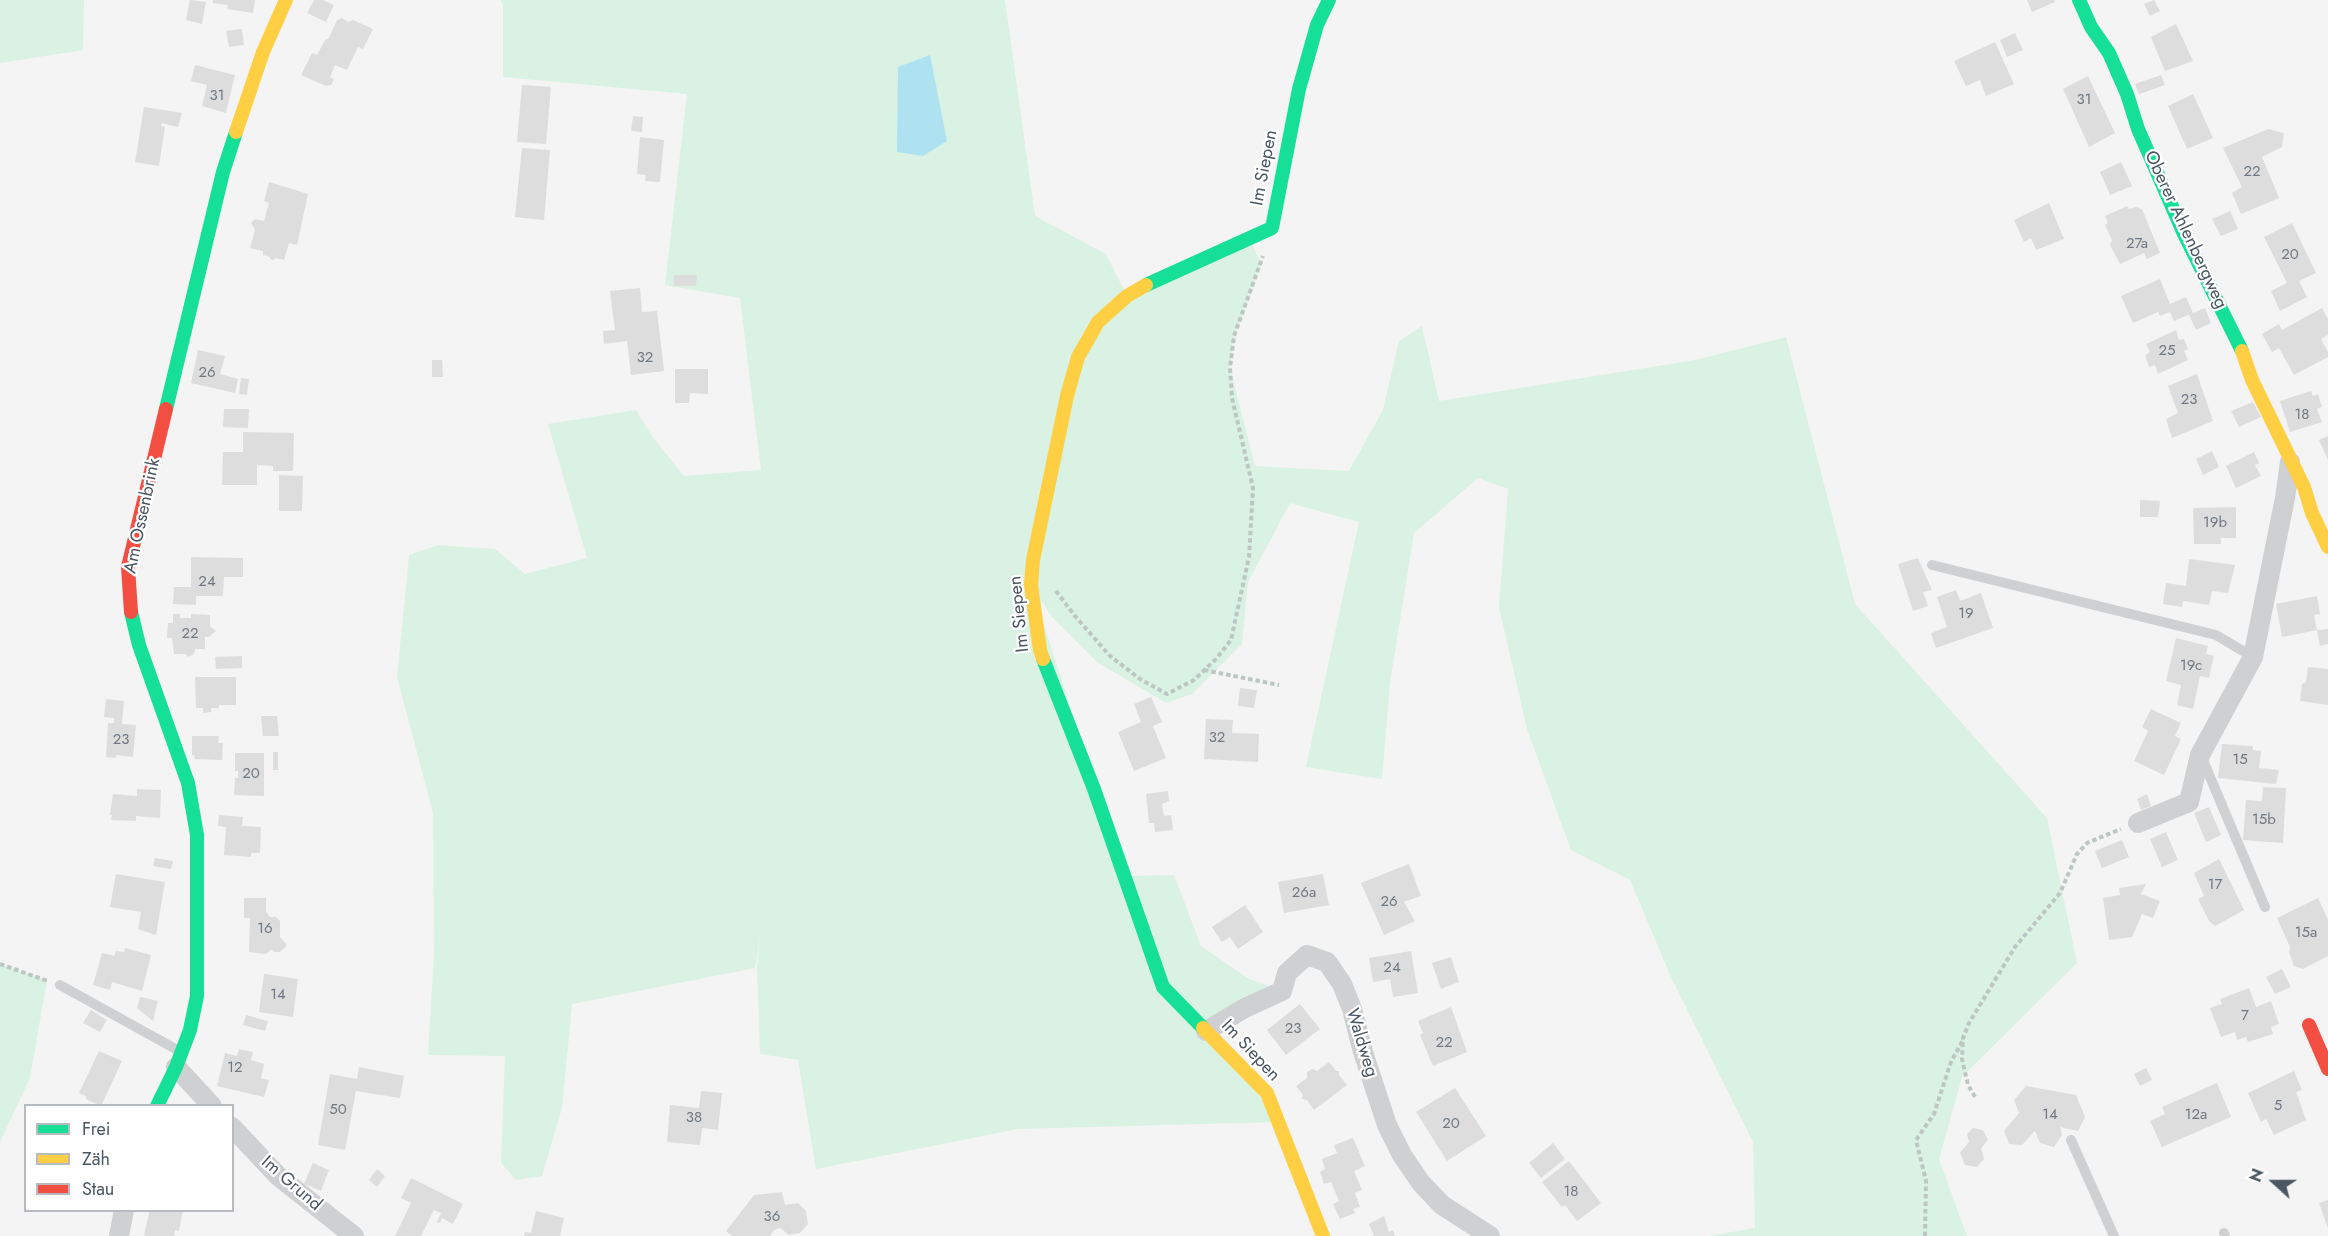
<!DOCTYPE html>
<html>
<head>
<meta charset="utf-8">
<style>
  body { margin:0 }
  #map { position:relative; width:2328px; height:1236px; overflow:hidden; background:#f4f4f4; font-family:Jost,sans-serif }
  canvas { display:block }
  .legend { position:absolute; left:24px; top:1104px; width:210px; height:108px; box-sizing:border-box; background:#fff; border:2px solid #b7bbc0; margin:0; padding:8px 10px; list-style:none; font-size:18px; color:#4a5661 }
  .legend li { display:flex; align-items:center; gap:12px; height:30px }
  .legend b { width:30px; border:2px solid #b7bbc0 }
  .north { position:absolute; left:2244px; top:1152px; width:60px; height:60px; -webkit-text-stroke:4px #fff; paint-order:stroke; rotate:291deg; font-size:16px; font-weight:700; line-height:24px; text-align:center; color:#4a5661 }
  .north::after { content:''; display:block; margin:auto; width:21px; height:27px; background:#4a5661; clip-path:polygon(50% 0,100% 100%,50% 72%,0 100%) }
</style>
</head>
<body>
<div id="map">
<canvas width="2328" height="1236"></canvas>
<ul class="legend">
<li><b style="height:8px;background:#16e098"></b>Frei</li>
<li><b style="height:8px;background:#ffcf43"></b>Zäh</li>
<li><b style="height:8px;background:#f24e42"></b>Stau</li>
</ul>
<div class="north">N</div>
</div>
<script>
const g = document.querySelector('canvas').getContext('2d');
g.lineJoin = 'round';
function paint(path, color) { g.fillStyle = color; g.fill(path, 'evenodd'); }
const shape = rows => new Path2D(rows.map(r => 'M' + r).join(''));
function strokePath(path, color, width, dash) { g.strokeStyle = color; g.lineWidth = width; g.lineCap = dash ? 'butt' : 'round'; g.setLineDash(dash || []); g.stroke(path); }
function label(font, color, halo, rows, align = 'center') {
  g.font = font + ' Jost,sans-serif'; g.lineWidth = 4.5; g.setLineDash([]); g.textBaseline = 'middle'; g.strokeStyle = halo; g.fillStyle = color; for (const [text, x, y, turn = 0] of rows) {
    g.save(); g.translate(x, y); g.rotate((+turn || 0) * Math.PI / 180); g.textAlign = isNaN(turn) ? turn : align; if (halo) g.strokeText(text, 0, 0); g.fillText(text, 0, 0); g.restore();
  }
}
paint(shape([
  [0,0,84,0,83,50,0,63],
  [500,0,1005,0,1035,216,1106,254,1127,296,1249,238,1261,264,1235,336,1230,368,1255,466,1349,471,1383,410,1399,341,1422,326,1439,401,1695,360,1786,337,1855,604,2047,818,2077,963,1962,1077,1939,1159,1967,1236,1708,1236,1755,1228,1753,1142,1670,975,1630,880,1571,850,1527,729,1499,607,1508,489,1478,478,1414,533,1390,683,1382,779,1306,767,1359,522,1290,503,1248,582,1242,644,1192,694,1166,703,1097,662,1052,617,1032,587,1124,876,1174,875,1201,946,1249,979,1282,991,1211,1030,1278,1122,1018,1129,816,1169,798,1060,760,1054,757,966,760,935,755,968,572,1004,562,1108,542,1176,516,1180,501,1163,505,1056,428,1055,434,952,433,813,397,677,409,555,438,545,495,549,525,574,587,558,548,424,636,410,652,436,684,476,761,470,740,298,665,285,687,94,503,77,503,5],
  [0,964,47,980,30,1078,0,1142]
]), '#d9f2e3');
paint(shape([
  [930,55,947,141,923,156,897,152,898,67]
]), '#aee2f0');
paint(shape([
  [190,0,206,2,202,24,186,20],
  [213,0,255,0,253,13,227,9,228,5,213,3],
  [314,0,323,0,334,5,326,22,307,13],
  [2027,0,2054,0,2055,2,2032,12],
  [2154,0,2160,11,2150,16,2144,4],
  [342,18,348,22,353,20,373,29,363,49,358,47,347,70,335,65,330,77,334,79,331,85,326,86,301,75,312,53,317,55,325,40,329,38,337,20],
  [2176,24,2193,61,2165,71,2151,37],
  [242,29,244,45,229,47,226,31],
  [2015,33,2023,50,2007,57,2000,40],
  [1995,42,2014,84,1986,96,1980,80,1966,86,1954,61],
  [195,65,235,75,226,113,202,106,207,85,191,81],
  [2161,75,2165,85,2139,94,2135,84],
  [2088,76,2115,133,2089,147,2063,89],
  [522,85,551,87,546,144,517,142],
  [2193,94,2213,138,2187,149,2168,106],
  [144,107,182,113,178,127,162,123,161,126,165,127,159,166,135,162],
  [633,116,643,117,642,132,631,131],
  [2268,129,2284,133,2282,147,2262,157,2279,198,2241,214,2232,193,2242,187,2223,148],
  [640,137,664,140,660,182,645,181,646,175,637,174],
  [522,148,550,150,544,220,515,217],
  [2121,162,2132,186,2110,195,2100,172],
  [269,182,308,194,297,245,289,243,284,260,275,258,273,260,270,259,270,257,263,255,263,251,250,248,255,230,251,223,255,219,264,221,269,203,264,201],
  [2049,203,2064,239,2036,250,2031,238,2024,242,2014,220],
  [2127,206,2129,209,2136,207,2142,209,2160,253,2147,259,2144,253,2120,264,2110,245,2112,240,2105,225,2108,223,2105,216],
  [2230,211,2238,229,2221,236,2212,219],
  [2292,223,2316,273,2299,281,2307,297,2280,311,2271,291,2287,283,2264,237],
  [674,275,697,275,696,286,674,286],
  [2160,279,2170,304,2186,297,2193,313,2205,308,2211,323,2196,330,2189,315,2193,313,2174,321,2170,312,2160,316,2158,312,2133,323,2121,296],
  [640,288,642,312,657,311,664,371,631,375,627,341,604,344,603,331,615,330,610,291],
  [2322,308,2328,319,2328,335,2321,339,2328,352,2328,357,2294,375,2279,348,2272,352,2262,334,2279,324,2282,330],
  [2176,330,2179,340,2184,339,2188,349,2184,351,2188,360,2158,374,2155,365,2149,367,2145,355,2150,352,2146,344],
  [198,350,225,356,220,374,238,379,235,393,191,383],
  [432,360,442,360,443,377,432,377],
  [675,369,708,369,708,394,690,393,689,403,675,403],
  [2197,374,2213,421,2172,438,2166,419,2178,413,2168,386],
  [241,378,249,379,247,395,239,394],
  [2311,391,2313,396,2318,394,2322,407,2317,409,2322,422,2290,432,2280,401],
  [2253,402,2261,417,2239,427,2231,411],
  [224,409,249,409,248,428,223,427],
  [243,432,294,433,293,471,273,471,273,466,257,465,257,485,222,485,223,452,243,452],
  [2328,436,2328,460,2319,440],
  [2212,451,2219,467,2203,475,2196,459],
  [2254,452,2259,463,2255,465,2261,476,2236,488,2226,466],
  [279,475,303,476,302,511,279,511],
  [2140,500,2160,501,2158,517,2140,517],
  [2236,507,2236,538,2221,538,2221,544,2194,544,2193,508],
  [191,557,243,558,243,577,224,577,223,596,196,596,196,605,173,604,174,587,191,587],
  [1918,558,1932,590,1923,592,1928,606,1913,611,1898,564],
  [2189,559,2235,565,2228,593,2212,591,2209,605,2183,601,2182,607,2163,604,2166,583,2186,586],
  [1956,590,1960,601,1981,593,1993,628,1936,648,1931,633,1947,627,1937,597],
  [2317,596,2320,614,2314,615,2317,630,2282,637,2276,604],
  [173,614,180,614,180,618,191,618,191,614,210,615,210,626,216,631,209,637,205,637,205,649,195,649,194,654,188,657,186,654,174,654,172,638,167,638,168,623,173,623],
  [2328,629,2328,644,2320,646,2317,630],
  [2176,638,2208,646,2206,654,2214,656,2209,678,2200,676,2193,709,2177,705,2181,685,2166,681],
  [242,656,242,668,216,669,215,657],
  [2308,667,2328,669,2328,705,2300,701,2302,684,2306,682],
  [195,677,236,677,236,705,219,705,219,708,211,708,211,712,203,713,203,708,196,708],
  [1240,688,1257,690,1254,708,1238,706],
  [1151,697,1162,722,1153,726,1166,758,1134,771,1118,732,1141,722,1134,704],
  [106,699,124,701,122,724,136,725,133,757,116,755,116,758,106,757,108,723,114,723,114,718,104,717],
  [2151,709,2181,723,2175,736,2181,739,2164,775,2134,761,2148,731,2142,727],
  [261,716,277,716,279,736,263,736],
  [1206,719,1233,720,1232,733,1259,734,1258,762,1204,759],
  [192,736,219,736,218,743,223,743,222,760,194,759,195,755,192,755],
  [2222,744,2253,746,2253,750,2261,751,2259,768,2279,770,2276,784,2218,778],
  [273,752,278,752,278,770,273,770],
  [235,753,264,753,264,796,234,795,235,778,238,778,238,771,235,771],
  [2263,787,2286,788,2283,843,2243,840,2246,800,2262,801],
  [137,789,161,790,160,818,136,816,136,821,111,820,112,815,110,815,113,794,137,796],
  [1168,791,1169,801,1162,804,1164,816,1171,815,1173,830,1155,832,1154,823,1149,823,1146,794],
  [2147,794,2151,806,2141,810,2137,799],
  [2209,807,2221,835,2206,842,2194,813],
  [219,815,243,817,242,826,261,827,260,853,251,853,251,857,224,855,226,827,218,826],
  [2166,832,2178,860,2162,867,2150,839],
  [2122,840,2129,857,2102,868,2095,851],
  [155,858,173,861,171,869,153,866],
  [2219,859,2244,910,2215,926,2209,921,2198,899,2204,896,2194,873],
  [1409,864,1421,896,1404,902,1415,921,1384,935,1361,883],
  [116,874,165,882,156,935,138,929,141,912,110,907],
  [1323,874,1329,905,1284,913,1278,882],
  [2146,884,2141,894,2160,901,2153,918,2142,914,2132,937,2109,940,2103,898,2120,895,2119,888],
  [244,898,266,898,266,912,270,917,276,917,280,921,280,937,287,945,280,952,274,952,272,949,266,954,249,952,250,918,244,918],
  [2318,898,2328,920,2328,956,2303,969,2294,966,2289,952,2290,947,2277,918],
  [1245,905,1263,932,1238,949,1230,937,1222,942,1212,927],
  [125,948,151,955,142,991,112,982,110,990,93,985,102,953,114,956,116,951,124,952],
  [1411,951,1418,993,1393,997,1390,979,1373,982,1369,958],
  [1451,957,1459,982,1441,989,1432,963],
  [2282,969,2291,987,2275,994,2266,977],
  [264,974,298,979,293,1017,259,1012],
  [2249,988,2256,1007,2271,1001,2279,1024,2271,1027,2273,1034,2248,1042,2246,1037,2237,1040,2235,1032,2221,1037,2210,1008,2222,1004,2220,999],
  [140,997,158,1001,153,1021,137,1008],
  [1300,1004,1320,1029,1286,1055,1267,1030],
  [1451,1007,1467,1052,1433,1066,1420,1035,1423,1033,1418,1021],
  [91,1010,107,1020,100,1032,83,1023],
  [246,1015,268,1021,265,1031,243,1025],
  [239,1049,253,1052,251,1060,264,1064,261,1078,269,1080,264,1097,217,1086,225,1053,237,1056],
  [99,1051,122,1061,101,1106,86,1099,86,1096,79,1093],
  [1329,1062,1336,1071,1339,1071,1339,1075,1347,1085,1314,1110,1307,1100,1302,1099,1303,1095,1296,1086,1307,1078,1307,1072,1312,1069,1317,1071],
  [359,1067,404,1076,400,1098,356,1091,345,1150,318,1145,330,1074,357,1079],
  [2146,1068,2152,1080,2140,1086,2134,1074],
  [2294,1071,2302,1090,2296,1092,2306,1120,2274,1135,2266,1119,2261,1122,2248,1093],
  [2217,1083,2231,1117,2162,1147,2150,1121,2165,1114,2162,1107],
  [2026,1086,2076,1095,2085,1117,2078,1131,2060,1127,2062,1135,2054,1147,2040,1143,2035,1131,2022,1145,2009,1144,2004,1131,2019,1113,2014,1100],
  [1455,1088,1486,1136,1447,1161,1416,1112],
  [701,1091,722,1093,718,1130,702,1128,700,1145,667,1142,670,1105,699,1108],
  [1973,1128,1983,1130,1988,1140,1981,1148,1984,1159,1977,1167,1965,1165,1960,1153,1969,1142,1967,1134],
  [1353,1138,1365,1166,1354,1171,1362,1190,1355,1193,1360,1207,1353,1209,1355,1213,1340,1219,1333,1204,1339,1201,1331,1182,1324,1184,1320,1172,1325,1169,1322,1159,1337,1153,1334,1145],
  [1553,1143,1565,1159,1541,1178,1529,1163],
  [1569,1161,1601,1203,1577,1221,1565,1205,1562,1207,1542,1182],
  [313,1163,329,1170,321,1191,304,1184],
  [377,1169,385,1176,377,1187,369,1180],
  [411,1178,463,1204,453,1224,442,1218,440,1223,437,1222,441,1213,434,1210,421,1236,395,1236,411,1203,401,1198],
  [782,1192,785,1205,798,1203,806,1211,808,1224,800,1233,789,1235,780,1228,774,1230,770,1236,732,1236,726,1231,754,1195],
  [2328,1200,2328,1228,2319,1203],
  [150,1210,183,1210,179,1231,175,1230,174,1236,145,1236,144,1235],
  [536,1211,564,1218,560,1236,524,1236,525,1232,531,1233],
  [1384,1216,1389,1232,1393,1230,1395,1236,1374,1236,1369,1224]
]), '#ddddde');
strokePath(shape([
  [1056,591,1075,616,1110,656,1140,679,1167,694,1194,680,1216,659,1231,640,1249,557,1253,488,1232,398,1230,368,1234,336,1263,256],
  [1204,670,1279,685],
  [0,964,48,981],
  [1975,1097,1968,1085,1962,1059,1963,1038,1969,1023,2015,947,2060,893,2077,854,2087,843,2121,829],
  [1925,1236,1926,1181,1916,1140,1934,1114,1951,1062,1963,1040]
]), '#bcc7c4', 4, [4.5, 3]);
strokePath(shape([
  [1932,565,2216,635,2253,657],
  [2202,758,2265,907],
  [60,985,181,1052],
  [2071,1140,2114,1236],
  [2224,1233,2225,1236]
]), '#ced0d2', 10);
strokePath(shape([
  [2138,823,2189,802,2200,755,2253,657,2285,498,2290,462],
  [1206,1031,1245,1008,1282,991,1287,973,1307,955,1327,962,1342,984,1352,1009,1363,1052,1387,1125,1402,1155,1421,1183,1442,1205,1490,1236],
  [176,1067,212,1106],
  [232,1127,278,1176,354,1236],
  [119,1236,124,1210]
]), '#ced0d2', 20);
strokePath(shape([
  [2079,0,2091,27,2109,53,2127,94,2138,129,2184,234,2242,351],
  [1146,285,1272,228,1299,89,1317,25,1329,0],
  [166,409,223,172,236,132],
  [131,612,139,645,188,783,197,835,197,996,190,1030,176,1067,157,1106],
  [1043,659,1094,789,1163,987,1203,1028]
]), '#16e098', 14);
strokePath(shape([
  [236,132,263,52,286,0],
  [2242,351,2252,380,2304,487,2312,513,2328,547],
  [1043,659,1040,650,1031,585,1033,560,1067,396,1078,357,1098,322,1127,296,1146,285],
  [1203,1028,1267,1093,1323,1236]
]), '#ffcf43', 14);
strokePath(shape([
  [131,612,128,567,166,409],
  [2309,1025,2328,1069]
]), '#f24e42', 14);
label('15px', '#707881', null, [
  ["31",217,96],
  ["31",2084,100],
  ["22",2252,172],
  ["27a",2137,244],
  ["20",2290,255],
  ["25",2167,351],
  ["32",645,358],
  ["26",207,373],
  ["23",2189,400],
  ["18",2302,415],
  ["19b",2215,523],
  ["24",207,582],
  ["19",1966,614],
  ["22",190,634],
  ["19c",2191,666],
  ["32",1217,738],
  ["23",121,740],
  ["15",2240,760],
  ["20",251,774],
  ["15b",2264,820],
  ["17",2215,885],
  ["26a",1304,893],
  ["26",1389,902],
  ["16",265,929],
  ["15a",2306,933],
  ["24",1392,968],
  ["14",278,995],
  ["7",2245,1016],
  ["23",1293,1029],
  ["22",1444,1043],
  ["12",235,1068],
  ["5",2278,1106],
  ["50",338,1110],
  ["14",2050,1115],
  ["12a",2196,1115],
  ["38",694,1118],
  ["20",1451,1124],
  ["18",1571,1192],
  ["36",772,1217]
]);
label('18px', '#4a5661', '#fff', [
  ["Im Siepen",1265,168,-79],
  ["Oberer Ahlenbergweg",2185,230,65],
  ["Am Ossenbrink",143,516,-78],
  ["Im Siepen",1020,614,-96],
  ["Waldweg",1361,1043,73],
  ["Im Siepen",1250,1051,47],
  ["Im Grund",291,1184,41]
]);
</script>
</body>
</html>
